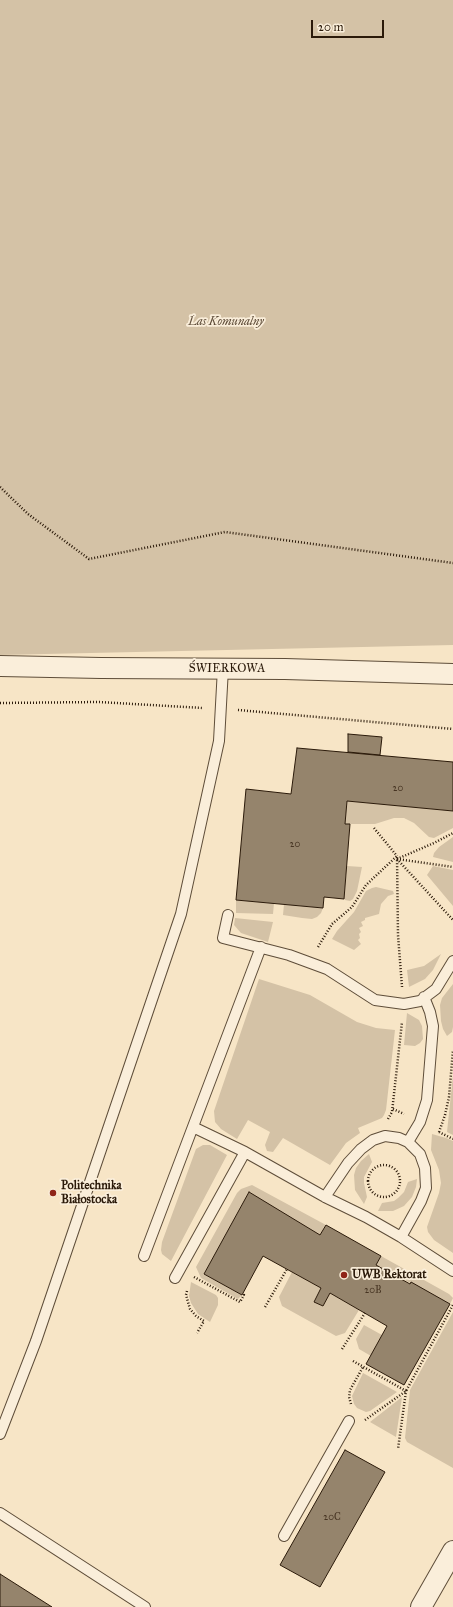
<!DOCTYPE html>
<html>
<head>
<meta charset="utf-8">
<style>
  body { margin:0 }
  #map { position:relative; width:453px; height:1607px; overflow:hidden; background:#f7e5c6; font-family:"IM FELL Great Primer",serif }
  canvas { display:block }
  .scale { position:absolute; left:311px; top:20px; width:73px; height:18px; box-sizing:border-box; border:2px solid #2b1a0a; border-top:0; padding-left:5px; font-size:12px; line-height:14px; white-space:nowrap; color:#2b1a0a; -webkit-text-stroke:3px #faeeda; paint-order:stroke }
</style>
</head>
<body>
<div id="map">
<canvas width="453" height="1607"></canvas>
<div class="scale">20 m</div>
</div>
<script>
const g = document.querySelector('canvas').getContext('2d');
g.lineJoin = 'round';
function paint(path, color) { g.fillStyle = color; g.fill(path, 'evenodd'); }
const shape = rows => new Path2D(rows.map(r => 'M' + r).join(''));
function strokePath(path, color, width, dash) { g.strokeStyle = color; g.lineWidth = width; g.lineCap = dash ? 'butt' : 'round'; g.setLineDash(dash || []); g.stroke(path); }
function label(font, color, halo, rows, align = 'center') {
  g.font = font + ' "IM FELL Great Primer",serif'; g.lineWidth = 3.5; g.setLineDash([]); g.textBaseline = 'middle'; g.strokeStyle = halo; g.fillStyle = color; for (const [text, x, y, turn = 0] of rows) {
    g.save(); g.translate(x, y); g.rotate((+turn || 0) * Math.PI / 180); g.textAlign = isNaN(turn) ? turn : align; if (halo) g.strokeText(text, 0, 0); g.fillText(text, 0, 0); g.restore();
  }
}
paint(shape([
  [0,0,453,0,453,645,0,655],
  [347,801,453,811,453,828,434,838,429,837,414,823,404,818,394,818,375,824,345,824],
  [453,837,453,862,433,857,434,853,439,847],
  [347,866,362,867,357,891,353,899,350,901,345,900,344,899],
  [433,866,453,870,453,906,427,875],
  [376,887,393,891,394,894,388,896,381,904,379,914,365,918,365,920,361,922,363,926,359,928,361,932,359,934,360,938,358,940,361,944,354,950,332,939,337,931,354,912,366,891,372,888],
  [236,900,274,903,273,914,236,913],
  [284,904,323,908,321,913,317,917,312,919,302,918,283,915],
  [235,918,273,922,268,942,241,933,234,925],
  [441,954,433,970,425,979,409,987,407,970,424,966],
  [259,979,310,995,357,1022,376,1028,395,1030,386,1110,384,1115,382,1118,358,1128,360,1133,346,1143,330,1165,283,1138,273,1152,267,1151,265,1145,270,1132,248,1120,237,1139,221,1129,215,1122,214,1111],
  [453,984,453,1027,452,1032,447,1036,443,1029,441,1021,440,1005,442,998],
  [407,1013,419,1020,422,1026,423,1039,420,1043,415,1046,404,1045],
  [453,1075,453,1135,447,1132],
  [432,1134,446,1138,453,1141,453,1253,434,1240,428,1232,427,1227,439,1193,441,1183,439,1170,431,1150],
  [203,1145,210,1145,227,1155,171,1261,162,1254,161,1250,162,1242,196,1149],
  [369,1154,372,1162,364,1177,364,1183,367,1197,364,1204,355,1190,354,1175,356,1168,361,1161],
  [417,1179,416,1187,412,1197,404,1206,393,1211,378,1211,382,1203,394,1201,398,1198,404,1192,408,1182],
  [252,1185,326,1225,320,1235,249,1193,204,1274,242,1295,238,1299,201,1278,196,1267,237,1193,241,1189],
  [381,1256,449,1294,453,1298,450,1304,376,1265],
  [292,1272,321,1288,314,1302,323,1306,330,1293,359,1310,345,1333,336,1336,282,1306,279,1297],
  [191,1282,216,1295,218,1298,218,1305,210,1322,198,1314,191,1303,189,1296],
  [453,1312,453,1468,407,1442,405,1438,410,1390],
  [364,1325,382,1335,371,1356,359,1349,356,1339],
  [363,1373,397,1392,370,1411,366,1412,357,1408,354,1404,352,1396],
  [402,1397,396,1437,370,1422]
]), '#d4c2a6');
const building = shape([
  [348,734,382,737,380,755,348,752,348,734],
  [297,748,453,762,453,811,347,801,345,824,350,824,344,899,324,897,323,908,236,900,246,789,291,794,297,748],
  [249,1192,320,1235,326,1225,381,1256,376,1265,410,1284,411,1282,450,1304,404,1385,366,1364,387,1326,330,1293,323,1306,314,1302,321,1288,263,1256,242,1295,204,1274,249,1192],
  [345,1450,385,1472,320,1587,280,1565,345,1450],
  [0,1574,52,1607,0,1607,0,1574]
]);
paint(building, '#95846c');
strokePath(building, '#2b1a0a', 1);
const service = shape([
  [228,915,223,938,289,955,327,969,375,1000,404,1004,420,1001,436,989,453,961],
  [193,1127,245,1152,325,1197,366,1217,401,1237,453,1271],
  [408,1142,420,1122,427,1100,433,1026,430,1012,424,997],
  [325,1197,348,1163,361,1149,373,1140,385,1136,399,1138,408,1142,420,1154,425,1168,426,1188,421,1201,401,1237],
  [144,1256,261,947],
  [175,1278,245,1152],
  [0,1434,36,1341,181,914,219,741,223,668],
  [0,1513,145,1607],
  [284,1536,349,1421]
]);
const minor = shape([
  [0,666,101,668,285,669,453,674],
  [421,1607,453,1551]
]);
strokePath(service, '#5e4d39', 12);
strokePath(minor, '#5e4d39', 22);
strokePath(shape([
  [0,487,28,514,89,559,225,532,453,563],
  [0,703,99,702,203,708],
  [238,710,453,729],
  [374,828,397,856],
  [397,859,453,920],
  [397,859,434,843,453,833],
  [397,859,453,867],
  [318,947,332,924,352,907,366,885,397,856,398,935,402,987],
  [393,1109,404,1114],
  [388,1119,392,1112,402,1022],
  [439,1132,445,1115,449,1097,453,1050],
  [439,1132,453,1139],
  '368 1181a16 16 0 1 1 32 0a16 16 0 1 1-32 0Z',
  [194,1277,240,1302,244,1295,245,1296],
  [187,1291,186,1295,190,1309,196,1316,204,1321,197,1333],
  [265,1307,287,1269],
  [342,1349,365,1313],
  [353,1361,406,1391,398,1449],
  [351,1404,349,1397,350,1390,363,1367],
  [365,1420,406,1391,453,1305]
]), '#2b1a0a', 2.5, [1, 2]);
strokePath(service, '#faeeda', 10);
strokePath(minor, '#faeeda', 20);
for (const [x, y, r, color] of [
  [53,1193,4,"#8f2418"],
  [344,1275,4,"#8f2418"]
]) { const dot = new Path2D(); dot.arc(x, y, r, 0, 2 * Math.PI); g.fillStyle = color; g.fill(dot); strokePath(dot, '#faeeda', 1.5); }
label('10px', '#463422', null, [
  ["20",398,789],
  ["20",295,845],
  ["20B",373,1291],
  ["20C",332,1518]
]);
label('italic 12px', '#5e4c39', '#faeeda', [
  ["Las Komunalny",226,322]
]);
label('12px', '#2b1a0a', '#faeeda', [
  ["ŚWIERKOWA",227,669]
]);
label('bold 12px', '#2b1a0a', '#faeeda', [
  ["Politechnika",61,1186],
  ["Białostocka",61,1200],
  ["UWB Rektorat",352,1275]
], 'left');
</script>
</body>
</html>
